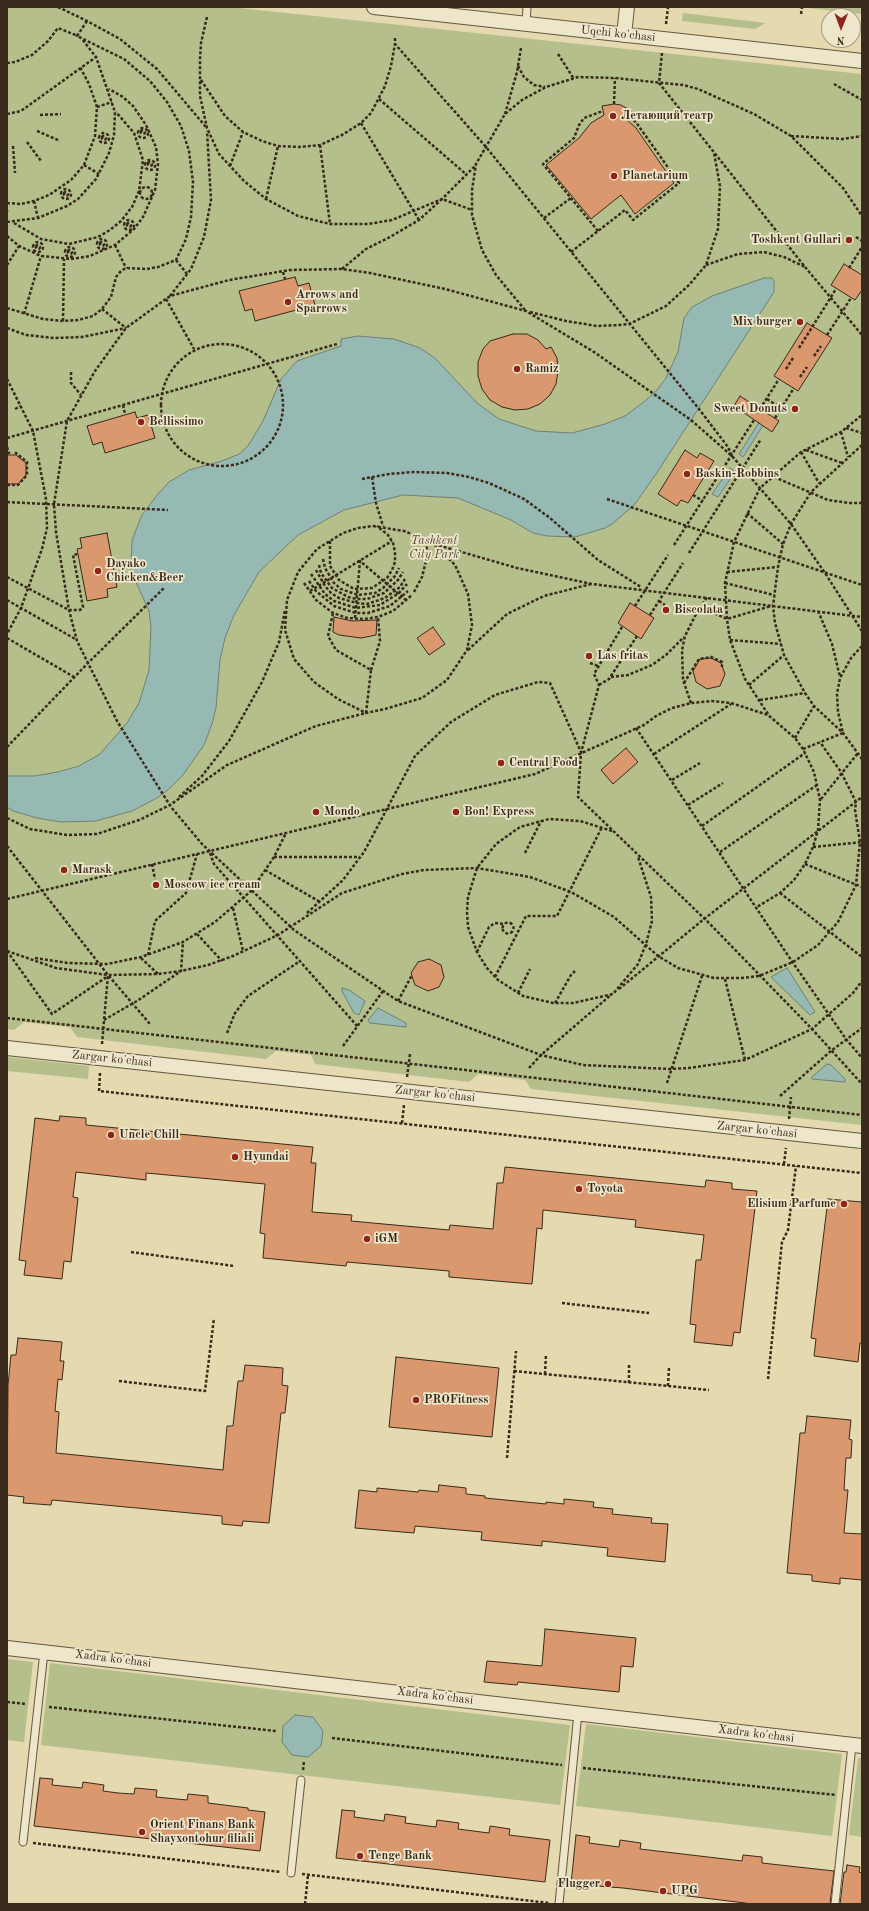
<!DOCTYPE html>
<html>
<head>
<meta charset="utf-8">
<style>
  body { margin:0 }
  #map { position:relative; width:869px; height:1911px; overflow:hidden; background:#e4d9af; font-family:"Old Standard TT",serif }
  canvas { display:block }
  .frame { position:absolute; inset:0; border:8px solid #392a1c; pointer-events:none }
  .north { position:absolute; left:821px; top:8px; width:40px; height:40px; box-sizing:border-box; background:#ede6cb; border:1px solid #a59b85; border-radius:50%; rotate:181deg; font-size:11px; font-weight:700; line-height:16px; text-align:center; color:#392a1c }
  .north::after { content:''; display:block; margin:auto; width:14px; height:18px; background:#8f2418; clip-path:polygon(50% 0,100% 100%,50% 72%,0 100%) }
</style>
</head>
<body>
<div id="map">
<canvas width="869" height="1911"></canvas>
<div class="frame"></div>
<div class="north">N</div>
</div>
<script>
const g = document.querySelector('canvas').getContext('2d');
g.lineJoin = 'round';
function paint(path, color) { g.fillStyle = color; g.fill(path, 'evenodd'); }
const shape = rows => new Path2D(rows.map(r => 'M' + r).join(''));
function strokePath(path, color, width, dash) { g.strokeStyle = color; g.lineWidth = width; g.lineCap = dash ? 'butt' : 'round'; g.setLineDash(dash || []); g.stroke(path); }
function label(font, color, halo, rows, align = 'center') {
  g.font = font + ' "Old Standard TT",serif'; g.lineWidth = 3.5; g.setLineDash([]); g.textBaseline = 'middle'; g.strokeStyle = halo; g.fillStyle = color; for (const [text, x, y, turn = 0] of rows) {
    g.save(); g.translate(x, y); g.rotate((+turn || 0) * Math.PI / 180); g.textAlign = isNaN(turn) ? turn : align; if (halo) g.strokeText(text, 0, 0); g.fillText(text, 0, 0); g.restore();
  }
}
paint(shape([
  [7,7,230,7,862,74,862,1125,531,1089,525,1080,478,1074,469,1082,315,1064,311,1055,276,1051,266,1059,77,1037,70,1027,24,1022,14,1030,7,1029],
  [809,7,862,7,862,14,808,8],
  [683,13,766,23,755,29,682,21],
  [7,1057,89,1066,88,1079,7,1071],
  [7,1659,33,1662,24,1742,7,1740],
  [50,1663,570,1725,560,1805,41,1745],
  [586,1724,842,1754,832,1836,576,1806],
  [858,1758,862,1758,862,1837,849,1835]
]), '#b4bf8b');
const water = shape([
  [764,278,772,278,774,281,774,292,656,474,635,504,612,524,605,528,575,537,547,536,533,533,511,520,458,498,403,495,344,510,298,535,259,572,234,615,225,638,220,660,216,708,212,724,204,745,183,775,169,789,157,798,132,811,96,821,61,822,37,818,13,811,7,807,7,776,34,776,58,772,79,766,100,754,127,723,139,703,149,670,151,627,149,611,131,571,132,540,142,515,158,494,169,482,189,470,222,461,239,454,248,446,263,421,281,379,297,361,341,346,341,339,358,336,394,339,420,348,435,358,477,403,499,419,536,431,572,433,605,424,625,416,645,401,657,390,666,378,678,352,684,318,692,307,712,296,764,278],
  [765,413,769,416,743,457,739,454,765,413],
  [730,468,735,472,718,497,712,494,730,468],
  [787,968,815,1012,810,1015,771,977,787,968],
  [342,988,349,990,365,1001,359,1015,354,1013,342,991,342,988],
  [378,1008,406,1023,406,1027,370,1023,368,1020,378,1008],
  [827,1064,831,1065,845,1079,845,1082,812,1079,812,1077,827,1064],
  [295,1715,313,1717,323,1731,321,1746,308,1757,292,1755,282,1742,283,1726,295,1715]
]);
paint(water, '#97b9b3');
strokePath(water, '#718077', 1);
const building = shape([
  [614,104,621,105,633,112,627,120,636,128,674,183,635,214,621,195,591,219,546,165,579,138,591,123,604,115,602,106,614,104],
  [844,264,862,275,862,290,855,300,831,285,844,264],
  [295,277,298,286,309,283,315,305,255,321,252,309,245,311,239,291,295,277],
  [807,323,832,338,798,391,774,376,807,323],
  [513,334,527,334,538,340,546,349,551,347,557,358,558,371,556,384,550,395,540,404,528,409,515,410,502,407,490,400,482,389,478,376,478,362,483,349,490,341,513,334],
  [740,396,779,421,772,432,734,406,740,396],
  [135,412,137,418,148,415,155,438,105,453,102,442,93,445,87,426,135,412],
  [685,450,697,458,700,453,714,461,688,503,681,500,677,506,658,494,685,450],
  [7,455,16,455,26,463,26,475,18,484,7,484,7,455],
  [107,533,117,587,107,589,108,597,87,601,77,549,82,548,80,538,107,533],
  [630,603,654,618,641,639,618,623,630,603],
  [334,617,352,621,377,620,376,635,361,638,339,635,333,632,334,617],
  [433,627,445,644,429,655,417,638,433,627],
  [711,658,721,663,725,674,720,686,707,689,696,682,693,671,700,659,711,658],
  [626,748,638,762,613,784,601,770,626,748],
  [429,959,441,965,444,977,439,987,428,991,415,985,411,973,418,962,429,959],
  [60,1116,86,1118,86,1125,313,1147,311,1163,316,1163,312,1212,352,1215,351,1221,449,1230,450,1225,493,1229,497,1183,503,1183,505,1167,705,1187,706,1180,732,1183,732,1189,757,1191,740,1333,734,1332,732,1346,694,1342,696,1325,690,1324,696,1260,701,1260,704,1235,635,1227,636,1220,543,1210,542,1229,537,1228,532,1284,449,1277,449,1271,347,1262,346,1266,263,1258,265,1234,260,1233,265,1184,146,1173,146,1180,76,1172,73,1197,78,1198,71,1262,64,1261,62,1279,24,1275,26,1261,19,1260,35,1118,59,1121,60,1116],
  [828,1199,862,1202,862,1343,860,1343,858,1362,814,1356,816,1339,811,1338,828,1199],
  [18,1338,62,1342,60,1361,64,1361,62,1380,58,1379,55,1411,59,1412,56,1453,223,1470,227,1426,233,1426,238,1381,243,1381,245,1365,283,1368,282,1385,288,1386,285,1413,281,1413,269,1523,243,1521,242,1526,222,1524,222,1516,52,1500,51,1505,23,1503,24,1497,7,1495,8,1385,11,1355,16,1355,18,1338],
  [396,1357,499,1368,492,1437,389,1427,396,1357],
  [807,1416,851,1420,849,1439,852,1440,851,1458,846,1458,844,1490,848,1490,844,1533,862,1534,862,1580,840,1578,840,1584,812,1581,812,1575,787,1573,800,1433,805,1433,807,1416],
  [439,1485,466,1488,466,1494,485,1496,485,1498,546,1504,546,1502,564,1504,564,1499,594,1502,593,1507,613,1509,612,1514,652,1518,651,1523,668,1524,665,1562,607,1556,608,1548,542,1541,542,1546,481,1540,482,1532,415,1526,414,1533,355,1528,359,1490,377,1492,377,1488,418,1492,419,1490,438,1492,439,1485],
  [545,1629,636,1638,633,1667,621,1666,619,1692,518,1682,517,1685,484,1682,487,1661,542,1666,545,1629],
  [40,1778,53,1779,52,1785,82,1788,83,1782,104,1785,103,1791,118,1793,134,1794,135,1788,157,1790,156,1797,187,1800,188,1794,208,1796,208,1803,248,1808,248,1810,265,1812,260,1851,34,1826,40,1778],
  [342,1810,355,1811,354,1817,384,1821,385,1814,406,1817,405,1823,436,1827,437,1820,459,1823,458,1829,489,1833,490,1826,510,1829,509,1835,550,1840,545,1882,336,1858,342,1810],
  [576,1835,590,1837,589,1843,619,1847,620,1840,641,1843,640,1849,742,1861,743,1855,762,1857,762,1863,834,1871,830,1904,753,1904,623,1888,571,1884,576,1835],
  [847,1865,860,1867,859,1872,862,1873,862,1904,840,1904,844,1872,846,1872,847,1865]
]);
paint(building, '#da986e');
strokePath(building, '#392a1c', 1);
const lane = shape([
  [526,24,527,7],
  [23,1842,44,1652],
  [291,1873,301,1780],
  [559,1904,578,1713],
  [835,1904,852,1745]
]);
const street = shape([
  [374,7,862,61],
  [624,35,627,7],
  [7,1048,862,1141],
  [7,1648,862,1746]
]);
strokePath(lane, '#645641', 9);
strokePath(street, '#645641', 16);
strokePath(shape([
  [58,7,87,21,120,39,157,69,206,127],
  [801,14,802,7],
  [207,17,201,43,200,59,200,96,207,128,219,154,244,181,266,199,298,216,330,224,368,224,392,220,442,199,476,165],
  [666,24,668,7],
  [395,38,395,44,486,147,699,409,728,447,732,456],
  [662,53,659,83,805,267,862,335],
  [558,54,574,79],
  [7,63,15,62,32,55,48,41,58,28,78,36],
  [518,66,524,77,534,85,545,87],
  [201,80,225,116,243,132,262,141,278,146,299,147,320,145,342,135,361,123,371,113,385,86,391,66,395,44],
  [834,84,862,100],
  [379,99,467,175],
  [614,104,615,78],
  [97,107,112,102],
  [7,114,21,111,96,57],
  [505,114,517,72,521,48],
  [40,115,61,114],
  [361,123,419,220],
  '138 133a5 5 0 1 1 10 0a5 5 0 1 1-10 0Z',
  '141 132a2 2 0 1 1 4 0a2 2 0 1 1-4 0Z',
  [37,131,60,141],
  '99 138a5 5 0 1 1 10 0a5 5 0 1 1-10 0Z',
  '102 138a2 2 0 1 1 4 0a2 2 0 1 1-4 0Z',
  [791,136,843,139,862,136],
  [27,142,41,161],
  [320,145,330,224],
  [13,146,15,173],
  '145 165a5 5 0 1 1 10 0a5 5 0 1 1-10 0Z',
  '148 164a2 2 0 1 1 4 0a2 2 0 1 1-4 0Z',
  [84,165,99,174],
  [230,166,243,132],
  '140 193a6 6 0 1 1 12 0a6 6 0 1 1-12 0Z',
  '61 194a5 5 0 1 1 10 0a5 5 0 1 1-10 0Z',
  '64 194a2 2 0 1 1 4 0a2 2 0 1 1-4 0Z',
  [266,199,278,146],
  [34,201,38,218],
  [7,203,21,204,34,201,49,195,71,180,84,165,95,136,97,107,89,84,80,67],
  [7,210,7,212],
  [544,218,571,198],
  '124 225a5 5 0 1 1 10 0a5 5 0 1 1-10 0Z',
  [7,222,38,218,67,206,78,199,96,179,109,153,114,135,115,112,96,57,82,39],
  '127 225a2 2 0 1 1 4 0a2 2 0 1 1-4 0Z',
  [14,223,41,239,69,244,98,237,110,230,121,221,132,207,139,191,143,160,134,133,116,112],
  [598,231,543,164,574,138,579,125,584,118,603,111],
  [7,236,19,246,41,256,71,259,90,256,115,245,134,229,143,217,155,190,158,164,156,147,146,125,133,106,123,97,109,89],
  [856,237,862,241],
  '97 244a5 5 0 1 1 10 0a5 5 0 1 1-10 0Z',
  '100 244a2 2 0 1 1 4 0a2 2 0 1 1-4 0Z',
  '33 247a5 5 0 1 1 10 0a5 5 0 1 1-10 0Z',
  '36 247a2 2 0 1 1 4 0a2 2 0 1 1-4 0Z',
  [115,245,126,268],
  '65 252a5 5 0 1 1 10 0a5 5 0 1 1-10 0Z',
  '68 252a2 2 0 1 1 4 0a2 2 0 1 1-4 0Z',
  [571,252,625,210,633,220,679,183,638,125,630,116],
  [176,260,187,274],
  [7,265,19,246],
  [706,265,738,254,764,252,784,257,805,267],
  [849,268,862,247],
  [342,269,366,249,390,237,419,220,442,199,472,210],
  [283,272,285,279],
  [170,296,191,269,204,237,211,200,207,131],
  [166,299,194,349],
  [7,308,43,319,63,321,78,320,93,316,102,309,111,297,116,277,121,271,126,268,147,269,158,267,176,260,186,239,191,217,193,182,189,151,181,126,167,102,150,81,124,59,77,36,87,21],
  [102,309,126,328],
  [525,310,496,275,482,250,472,215,472,190,476,164,505,114,522,100,546,87,578,77,615,78,683,85,698,89,754,114,791,136,843,188,862,216],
  [530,312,566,321,597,326,620,325,629,324,666,306,689,285,706,265,718,229,720,186,714,153],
  [24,314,41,256],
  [63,321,64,259],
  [7,328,26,335,54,338,82,337,126,328],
  [827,335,851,298],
  '161 405a61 61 0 1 1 122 0a61 61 0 1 1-122 0Z',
  [799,348,836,289],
  [814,356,821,346],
  [786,369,793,358],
  [71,372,71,383,81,395],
  [800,377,807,367],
  [7,379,33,431,46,499,47,528,42,549,21,608,7,634],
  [767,399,781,408],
  [123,405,125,414],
  [15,409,21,406],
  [760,409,779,379],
  [775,418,794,388],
  [846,428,862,433],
  [841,432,848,457],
  [7,438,337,344],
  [862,445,811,492,791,524,783,544,778,567,773,606,775,623,784,655,805,693,814,706,843,733,862,759],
  [7,447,9,453,7,453],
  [806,450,842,463],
  [801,452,819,483],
  [372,477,376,503,383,526],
  [774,477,828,500,849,503,862,503],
  [362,479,389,474,414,472,447,473,469,477,489,483,524,499,550,518,598,560,641,587],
  [7,485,18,485,27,475,27,462,16,453,13,453],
  [693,495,703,501],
  [607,499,862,585],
  [7,502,168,510],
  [747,513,783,544],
  [373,526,404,531,427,540,433,543,455,565,468,594,472,625,467,650,447,680,422,698,385,709,366,713,338,699,314,682,294,659,285,630,287,600,298,572,317,549,343,533,358,528,373,526],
  [330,541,330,566,339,580,354,589,372,588,387,578,392,570,395,562,395,552,393,543,388,535,377,526],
  [434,544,517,568,592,584,862,617],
  [674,545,754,420],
  [689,553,761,439],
  [323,559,325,568,334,583,341,589,358,595,375,593,383,588,395,576,399,568],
  [319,565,321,573,332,588,348,597,357,599,367,599,384,593,398,580,403,572],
  [316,570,325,586,331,593,339,598,357,603,367,604,385,598,400,587,405,579],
  [727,572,778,567],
  [311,574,325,594,334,601,356,608,380,605,399,593,407,584],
  [7,577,69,610,80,610,83,607,73,555,78,554],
  [309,581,316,591,334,606,356,613,368,613,390,606,408,591],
  [304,583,316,600,333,613,347,618,364,619,378,617,393,611,412,595],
  [725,583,774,595],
  [310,591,392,541],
  [414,592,422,577,426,561,427,540],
  [7,600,77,640],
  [659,601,665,605],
  [635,606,668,555],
  [701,607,727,619,771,606],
  [818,611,832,644,840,677],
  [650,615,683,563],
  [355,618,360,561,407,601],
  [622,627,594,674,599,685,581,753,578,797,710,924,812,1029,862,1084],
  [862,631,825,573,791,524,732,456,691,420,594,352,526,311,445,289,370,273,342,269,290,270,229,280,170,296,126,328,95,371,67,421,54,504,56,532,69,610,77,641,117,721,171,807,202,844,294,930,398,1001,541,1055,583,1065,670,1069,689,1068,745,1060,812,1029,853,993,862,981],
  [7,638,74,677],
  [730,640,781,644],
  [468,650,507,614,544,596,591,584],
  [590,663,598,666],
  [371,670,380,641,378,617],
  [611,677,628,675,652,665,666,655,684,637],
  [684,683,699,659,711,657,722,662,722,667],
  [599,685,609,679,637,636],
  [749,685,784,655],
  [760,700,805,693],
  [691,703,683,680,682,650,685,636,695,616,707,597],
  [768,714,745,679,730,640,727,619,725,583,734,542,760,488,801,452,841,432,862,415],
  [636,728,791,960,846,1039,862,1058],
  [795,738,814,706],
  [7,747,88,663,165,587],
  [803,749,843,733,838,712,837,694,840,678,851,658,862,646],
  [654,754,731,704],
  [672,780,700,763],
  [179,797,202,776,229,741,262,682,279,642,285,610],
  [821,799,858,753],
  [688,805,723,783],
  [7,818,30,829,67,835,97,834,139,820,170,805,227,765,316,726,366,713,371,670,336,650,328,636,333,613],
  [702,826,805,753],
  [612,831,580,821,549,819,520,827,496,844,477,868,468,897,467,912,468,927,477,952,487,968,498,980,523,996,553,1003,573,1003,613,994,638,964,646,944,652,921,651,897,638,857],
  [7,846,108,975,150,1024],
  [813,847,862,842],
  [720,852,817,785],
  [210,853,214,864,358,1027],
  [525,853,541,821],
  [274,857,360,857],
  [152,864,155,879],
  [805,864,862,887],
  [265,870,320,902],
  [780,893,862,957],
  [7,899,535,774,644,725,656,716,672,708,691,703,711,701,731,703,768,715,795,738,803,749,814,772,820,800,818,830,813,847,805,864,794,880,780,893,757,907],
  [233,908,243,951],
  [307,913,343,880,364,852,415,756,451,722,495,695,538,682,550,683,581,752],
  '502.5 928a5.5 5.5 0 1 1 11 0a5.5 5.5 0 1 1-11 0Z',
  [197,934,222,961],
  [7,951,56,968,108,975,158,974,181,971,208,965,233,956,278,935,342,893,402,874,424,870,477,868,530,877,571,892,614,917,658,956,678,968,714,978,742,978,759,976,793,962,818,945,838,922,856,885,860,842,855,810,856,802,841,772,820,742],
  [7,951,52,1014,108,976],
  [477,952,489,927,495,923,504,924],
  [148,955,155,921,186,893,197,854],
  [35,958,68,963,107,964,141,957,183,942,215,922,251,891,274,857,286,833],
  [141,958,158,974],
  [495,977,526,916,557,916,602,827],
  [725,979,745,1060],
  [619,989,704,919,862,797],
  [518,993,530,969],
  [398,1001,412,975],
  [555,1003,571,975,575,971],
  [7,1018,862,1115],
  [104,1020,137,1001,181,971,183,942],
  [227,1033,235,1013,248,996,300,961],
  [102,1044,108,975],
  [343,1046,383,991],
  [529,1068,541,1055,612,994],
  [100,1073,99,1091,862,1173],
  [407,1077,410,1054],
  [667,1083,702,976],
  [780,1096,832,1050,862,1028],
  [789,1119,791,1097],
  [402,1123,404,1105],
  [784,1164,786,1148],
  [131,1252,234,1266],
  [562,1303,649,1313],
  [514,1371,709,1390],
  [545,1374,546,1354],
  [768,1379,782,1242,788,1230,796,1166],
  [119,1381,205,1391,214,1318],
  [629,1383,629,1364],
  [668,1386,669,1368],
  [507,1458,516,1351],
  [7,1702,26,1704],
  [49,1707,276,1731],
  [332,1738,562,1765],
  [583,1768,836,1795],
  [303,1770,304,1761],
  [33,1843,281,1872],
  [302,1874,549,1903],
  [305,1904,308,1875]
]), '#392a1c', 2.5, [3, 2]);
strokePath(lane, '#ede6cb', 7);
strokePath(street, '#ede6cb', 14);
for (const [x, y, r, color] of [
  [613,116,4,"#8f2418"],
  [614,176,4,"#8f2418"],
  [849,240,4,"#8f2418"],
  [288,302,4,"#8f2418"],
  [800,322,4,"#8f2418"],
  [517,369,4,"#8f2418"],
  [795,409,4,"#8f2418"],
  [141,422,4,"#8f2418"],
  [687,474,4,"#8f2418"],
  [98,571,4,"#8f2418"],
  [666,610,4,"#8f2418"],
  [589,656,4,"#8f2418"],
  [501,763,4,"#8f2418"],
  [316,812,4,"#8f2418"],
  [456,812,4,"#8f2418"],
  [64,870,4,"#8f2418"],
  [156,885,4,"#8f2418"],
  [111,1135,4,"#8f2418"],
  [235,1157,4,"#8f2418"],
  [579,1189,4,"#8f2418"],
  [844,1204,4,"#8f2418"],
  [367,1239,4,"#8f2418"],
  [416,1400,4,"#8f2418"],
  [142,1832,4,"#8f2418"],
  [360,1856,4,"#8f2418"],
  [608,1884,4,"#8f2418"],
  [663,1891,4,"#8f2418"]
]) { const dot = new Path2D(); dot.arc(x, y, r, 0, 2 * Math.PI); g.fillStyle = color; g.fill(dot); strokePath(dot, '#ede6cb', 1.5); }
label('12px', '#392a1c', '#ede6cb', [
  ["Uqchi ko'chasi",618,34,6],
  ["Zargar ko'chasi",112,1059,6],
  ["Zargar ko'chasi",435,1094,6],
  ["Zargar ko'chasi",757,1130,6],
  ["Xadra ko'chasi",113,1659,7],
  ["Xadra ko'chasi",435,1696,7],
  ["Xadra ko'chasi",756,1734,7]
]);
label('bold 12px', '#392a1c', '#ede6cb', [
  ["Летающий театр",621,116],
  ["Planetarium",622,176],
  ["Toshkent Gullari",841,240,"right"],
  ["Arrows and",296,295],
  ["Sparrows",296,309],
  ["Mix burger",792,322,"right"],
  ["Ramiz",525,369],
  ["Sweet Donuts",787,409,"right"],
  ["Bellissimo",149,422],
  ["Baskin-Robbins",695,474],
  ["Dayako",106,564],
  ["Chicken&Beer",106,578],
  ["Biscolata",674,610],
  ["Las fritas",597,656],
  ["Central Food",509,763],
  ["Mondo",324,812],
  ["Bon! Express",464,812],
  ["Marask",72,870],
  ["Moscow ice cream",164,885],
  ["Uncle Chill",119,1135],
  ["Hyundai",243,1157],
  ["Toyota",587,1189],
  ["Elisium Parfume",836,1204,"right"],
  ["iGM",375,1239],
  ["PROFitness",424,1400],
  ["Orient Finans Bank",150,1825],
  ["Shayxontohur filiali",150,1839],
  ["Tenge Bank",368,1856],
  ["Flugger",600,1884,"right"],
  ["UPG",671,1891]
], 'left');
label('italic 12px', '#524832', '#ede6cb', [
  ["Tashkent",434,541],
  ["City Park",434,555]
]);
</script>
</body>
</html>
